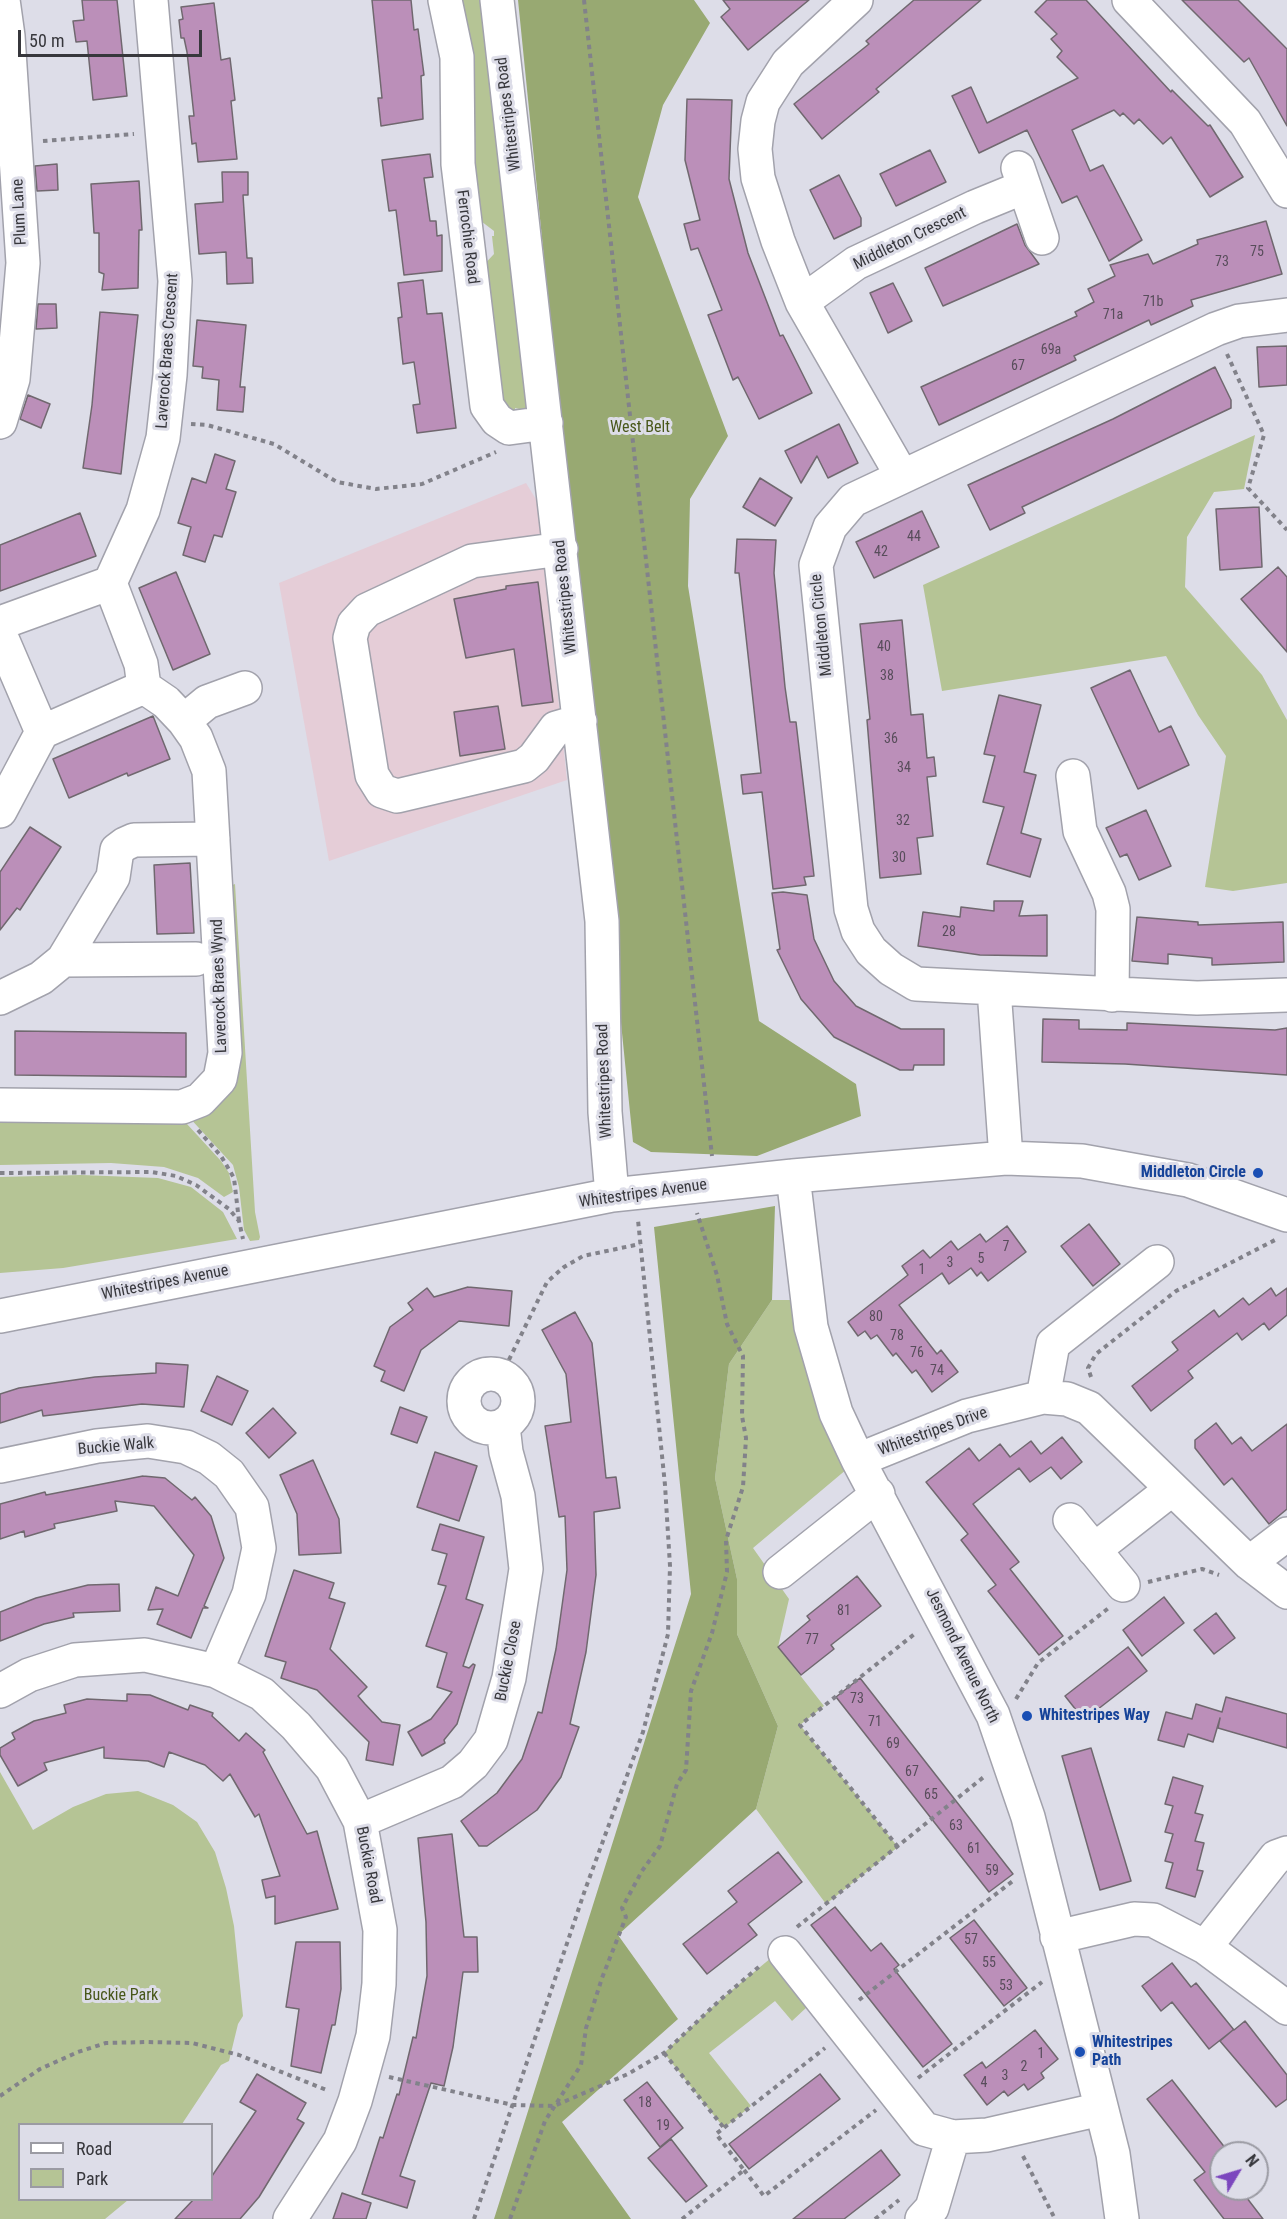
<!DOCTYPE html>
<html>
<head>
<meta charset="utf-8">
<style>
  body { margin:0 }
  #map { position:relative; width:1287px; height:2219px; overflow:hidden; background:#dddde8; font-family:"Roboto Condensed",sans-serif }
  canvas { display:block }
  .legend { position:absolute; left:18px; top:2123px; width:195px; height:78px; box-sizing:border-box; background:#dddde8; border:2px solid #9b9ba3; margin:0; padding:8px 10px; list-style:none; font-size:18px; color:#37373c }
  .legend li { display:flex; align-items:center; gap:12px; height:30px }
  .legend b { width:30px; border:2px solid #9b9ba3 }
  .north { position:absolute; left:1209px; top:2141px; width:60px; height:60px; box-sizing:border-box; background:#dddde8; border:2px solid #9b9ba3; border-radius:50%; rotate:52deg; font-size:16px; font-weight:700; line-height:24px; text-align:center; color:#37373c }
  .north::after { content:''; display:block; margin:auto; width:21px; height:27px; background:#7c47be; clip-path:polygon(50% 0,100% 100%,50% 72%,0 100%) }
  .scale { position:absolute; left:18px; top:30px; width:184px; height:27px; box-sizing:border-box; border:3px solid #37373c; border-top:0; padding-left:8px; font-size:18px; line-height:21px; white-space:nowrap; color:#37373c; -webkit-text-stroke:4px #dddde8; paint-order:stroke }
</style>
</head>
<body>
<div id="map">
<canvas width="1287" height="2219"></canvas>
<ul class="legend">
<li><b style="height:8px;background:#fff"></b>Road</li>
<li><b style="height:16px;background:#b5c495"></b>Park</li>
</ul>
<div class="north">N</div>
<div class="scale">50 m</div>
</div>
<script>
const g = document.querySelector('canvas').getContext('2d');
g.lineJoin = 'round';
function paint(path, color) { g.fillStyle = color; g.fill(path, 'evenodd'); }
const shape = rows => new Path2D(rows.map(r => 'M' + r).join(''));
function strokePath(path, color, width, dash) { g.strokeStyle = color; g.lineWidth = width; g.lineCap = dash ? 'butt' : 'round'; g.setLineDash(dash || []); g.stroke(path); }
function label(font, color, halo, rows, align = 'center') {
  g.font = font + ' "Roboto Condensed",sans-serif'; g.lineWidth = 6; g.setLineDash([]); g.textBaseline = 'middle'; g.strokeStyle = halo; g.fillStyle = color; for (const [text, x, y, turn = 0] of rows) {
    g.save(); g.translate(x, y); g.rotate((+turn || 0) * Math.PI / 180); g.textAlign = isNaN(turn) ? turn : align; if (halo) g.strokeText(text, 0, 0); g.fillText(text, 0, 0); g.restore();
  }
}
paint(shape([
  [526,483,537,501,567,780,329,861,279,583]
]), '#e5cdd7');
paint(shape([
  [453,0,487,0,533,406,519,414,519,409,515,408,515,413,502,404,483,304,492,303,491,296,483,296,479,270,494,254,492,236,494,236,494,231,473,215],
  [1255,435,1244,489,1214,492,1187,537,1185,587,1262,675,1287,720,1287,883,1233,891,1205,887,1226,756,1198,715,1166,656,942,691,923,585],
  [235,884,255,1212,260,1237,259,1240,250,1241,244,1230,239,1187,233,1165,187,1115,206,1106,227,887],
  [0,1117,176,1118,187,1124,221,1161,229,1173,233,1192,224,1197,198,1178,164,1167,111,1163,0,1165],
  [81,1175,158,1178,191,1187,223,1212,237,1239,63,1268,0,1273,0,1177],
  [772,1300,791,1300,847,1469,753,1548,789,1599,778,1647,824,1706,800,1725,898,1847,826,1904,756,1809,778,1726,737,1634,737,1579,715,1478,729,1364],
  [0,1772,33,1830,73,1807,106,1794,138,1791,173,1805,197,1822,215,1852,226,1888,234,1926,243,2016,238,2024,229,2061,221,2065,182,2124,20,2124,20,2200,128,2200,105,2219,0,2219],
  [771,1958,807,2007,792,2021,775,2001,709,2053,751,2106,724,2128,664,2053,720,2000]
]), '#b5c495');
paint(shape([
  [518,0,694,0,710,23,663,105,638,197,728,436,690,499,688,586,759,1021,856,1084,861,1116,757,1156,651,1152,633,1142],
  [775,1206,772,1300,729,1364,715,1478,737,1579,737,1634,778,1726,756,1809,618,1935,678,2019,562,2122,631,2219,494,2219,691,1594,654,1227]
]), '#98a972');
const building = shape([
  [82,0,117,0,127,96,93,100,87,41,76,42,73,21,84,20,82,0],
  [372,0,411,0,414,30,418,29,424,75,421,76,423,119,381,126,378,98,382,98,372,0],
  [723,0,809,0,748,50,721,17,730,9,723,0],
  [914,0,981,0,876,89,879,92,822,139,794,104,869,44,866,41,914,0],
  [1047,0,1086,0,1171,92,1172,90,1208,126,1210,125,1243,177,1210,197,1171,137,1163,144,1139,119,1134,124,1123,113,1120,116,1114,110,1072,130,1090,171,1103,165,1142,240,1109,261,1077,196,1062,203,1027,130,979,153,952,96,971,87,987,123,1078,78,1057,57,1062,51,1051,39,1057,34,1035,12,1047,0],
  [1182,0,1238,0,1287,49,1287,126,1249,58,1244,62,1182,0],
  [214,3,221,60,230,58,235,100,231,101,237,159,198,162,196,143,192,144,189,116,194,116,187,52,184,38,181,38,179,20,183,19,181,7,214,3],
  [687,99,732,100,729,179,748,253,780,336,783,335,812,393,759,419,738,377,733,380,708,315,722,310,698,248,691,250,684,224,700,220,685,160,687,99],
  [930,150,946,182,896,206,880,174,930,150],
  [430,154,433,177,424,178,430,221,436,221,437,236,442,235,442,271,404,275,396,210,389,211,382,160,430,154],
  [57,164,58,190,37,191,35,166,57,164],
  [222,172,248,172,248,195,243,195,247,258,252,258,253,283,227,284,226,252,199,254,195,204,223,202,222,172],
  [839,175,861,218,861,226,834,239,810,190,839,175],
  [139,181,142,230,139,230,138,288,102,290,104,274,99,272,99,233,94,233,91,184,139,181],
  [1266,221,1282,274,1191,300,1193,306,1151,325,1149,320,1074,356,1076,360,939,425,921,387,1077,316,1075,312,1094,302,1088,289,1115,276,1110,265,1148,254,1153,264,1198,244,1197,240,1266,221],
  [1017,224,1025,245,1039,264,943,306,925,268,1017,224],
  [423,280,427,314,442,313,456,428,417,433,413,405,420,404,414,362,403,364,398,318,402,317,398,283,423,280],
  [893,283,912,321,888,333,870,293,893,283],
  [38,304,56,304,57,328,36,329,38,304],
  [100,312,138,315,121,474,83,468,92,405,100,312],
  [197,320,246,325,240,387,245,387,243,412,217,410,219,380,202,378,203,367,193,366,197,320],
  [1287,346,1287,385,1259,387,1257,347,1287,346],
  [1215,367,1231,400,1231,408,1022,507,1025,513,990,530,968,485,1113,419,1215,367],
  [28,395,50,404,41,428,20,419,28,395],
  [839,424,858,463,828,478,817,456,801,483,785,451,839,424],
  [215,454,235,461,226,489,236,492,222,537,214,535,205,562,183,555,191,527,178,523,192,478,206,483,215,454],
  [760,478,792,498,775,526,743,507,760,478],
  [1259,507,1262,567,1220,570,1216,509,1259,507],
  [922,511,939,547,874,578,856,542,922,511],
  [80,513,96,556,0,591,0,545,80,513],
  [737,539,776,540,774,573,785,687,790,722,796,722,814,876,804,877,806,885,773,889,762,792,743,794,741,775,761,773,739,573,735,573,737,539],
  [1278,567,1287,577,1287,652,1241,599,1278,567],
  [176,572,210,654,173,670,139,588,176,572],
  [538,582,553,702,522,706,514,649,466,658,454,599,506,589,506,586,538,582],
  [902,620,911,715,923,714,927,758,934,757,936,776,927,777,933,836,917,838,921,874,880,878,867,720,870,719,860,624,902,620],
  [1130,670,1159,732,1171,726,1189,765,1138,789,1091,688,1130,670],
  [999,695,1041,705,1024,772,1036,775,1021,833,1041,839,1030,877,987,864,1004,807,983,802,995,756,984,754,999,695],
  [498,706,505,749,460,756,454,712,498,706],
  [153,716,170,759,128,776,127,773,69,798,53,759,153,716],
  [1146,810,1171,866,1139,880,1127,854,1120,857,1106,828,1146,810],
  [30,827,61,847,20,910,17,908,0,930,0,872,30,827],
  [190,863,194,933,157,934,154,865,190,863],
  [783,892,807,895,814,939,834,981,856,1006,901,1029,944,1029,944,1065,914,1065,913,1070,900,1070,834,1037,801,999,777,950,780,949,772,893,783,892],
  [994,901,1023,901,1019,916,1047,915,1047,956,980,955,918,946,923,912,960,917,961,907,994,911,994,901],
  [1137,917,1198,922,1198,925,1283,922,1284,962,1212,965,1212,958,1168,954,1168,964,1132,961,1137,917],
  [1043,1019,1079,1020,1079,1029,1127,1030,1127,1023,1275,1030,1287,1028,1287,1075,1125,1064,1042,1062,1043,1019],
  [15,1031,186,1033,186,1077,15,1075,15,1031],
  [1089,1224,1120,1264,1093,1286,1061,1246,1089,1224],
  [1007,1226,1026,1252,988,1281,981,1272,977,1276,971,1268,949,1284,942,1273,899,1305,937,1354,941,1350,958,1372,932,1392,916,1370,912,1373,896,1353,893,1356,877,1335,871,1339,865,1331,858,1336,848,1322,908,1275,902,1266,923,1250,930,1258,951,1241,958,1250,980,1234,986,1242,1007,1226],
  [468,1287,512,1291,509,1326,459,1321,421,1350,404,1391,381,1381,385,1371,374,1366,390,1327,413,1310,408,1303,427,1288,434,1297,468,1287],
  [1271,1288,1276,1296,1287,1288,1287,1315,1269,1330,1264,1323,1242,1340,1237,1333,1188,1371,1193,1378,1151,1411,1132,1386,1178,1350,1172,1342,1214,1310,1219,1317,1243,1298,1249,1305,1271,1288],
  [575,1312,592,1343,606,1478,616,1477,620,1508,594,1512,596,1575,586,1652,570,1724,579,1727,561,1777,537,1810,487,1846,479,1846,461,1821,497,1793,522,1759,538,1712,542,1713,556,1649,567,1570,565,1516,559,1517,545,1426,571,1422,566,1374,542,1330,575,1312],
  [156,1363,188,1365,184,1407,142,1404,43,1416,42,1410,0,1423,0,1394,19,1388,95,1377,156,1373,156,1363],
  [217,1376,248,1391,232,1425,201,1411,217,1376],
  [400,1407,427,1417,417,1443,391,1434,400,1407],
  [273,1408,296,1433,269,1458,246,1433,273,1408],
  [1216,1423,1232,1444,1241,1437,1252,1451,1287,1424,1287,1509,1269,1524,1232,1478,1224,1485,1195,1448,1195,1440,1216,1423],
  [1062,1437,1082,1462,1061,1479,1051,1467,1030,1482,1019,1468,973,1504,1019,1562,1010,1569,1063,1636,1039,1655,988,1591,996,1585,961,1540,968,1534,926,1482,969,1448,979,1461,1000,1444,1010,1457,1031,1441,1041,1454,1062,1437],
  [435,1452,477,1466,459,1521,417,1507,435,1452],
  [313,1460,339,1519,341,1553,299,1555,297,1514,280,1475,313,1460],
  [143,1476,165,1478,192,1500,195,1497,211,1516,224,1558,204,1606,208,1608,203,1608,191,1638,157,1624,163,1609,148,1610,156,1587,178,1596,194,1555,154,1506,115,1501,117,1511,54,1524,55,1528,25,1537,24,1531,0,1539,0,1504,45,1492,46,1495,143,1476],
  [440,1524,484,1537,466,1599,483,1605,463,1666,469,1668,473,1664,475,1665,457,1724,444,1740,445,1743,422,1756,408,1732,431,1719,452,1692,437,1687,447,1653,426,1646,446,1586,438,1584,447,1554,432,1550,440,1524],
  [294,1570,334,1583,329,1598,345,1603,330,1649,367,1687,358,1696,365,1704,382,1722,400,1725,393,1765,366,1760,369,1742,317,1690,281,1678,286,1662,265,1656,294,1570],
  [857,1576,881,1606,831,1645,834,1649,801,1675,778,1647,810,1620,807,1616,857,1576],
  [119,1584,120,1611,73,1613,74,1617,44,1624,0,1641,0,1612,36,1598,88,1585,119,1584],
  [1164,1597,1184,1623,1142,1656,1123,1630,1164,1597],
  [1216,1613,1235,1638,1214,1654,1194,1630,1216,1613],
  [1128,1647,1147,1671,1084,1720,1065,1696,1128,1647],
  [860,1678,1013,1874,989,1892,836,1697,860,1678],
  [127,1694,150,1695,188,1710,190,1705,213,1713,212,1716,239,1741,246,1733,265,1750,263,1752,307,1834,317,1831,338,1909,275,1924,275,1896,266,1898,262,1880,280,1876,259,1814,255,1817,230,1774,223,1781,205,1765,169,1752,164,1767,148,1761,104,1758,104,1747,44,1763,47,1770,18,1786,0,1755,0,1748,15,1739,12,1733,34,1721,66,1713,64,1705,87,1699,127,1701,127,1694],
  [1226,1697,1287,1714,1287,1748,1218,1728,1220,1718,1213,1742,1188,1734,1184,1747,1158,1740,1166,1712,1192,1719,1196,1704,1222,1712,1226,1697],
  [1091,1748,1131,1881,1100,1890,1062,1756,1091,1748],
  [1173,1777,1203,1786,1195,1813,1203,1815,1195,1841,1204,1843,1197,1870,1203,1871,1195,1897,1166,1888,1173,1863,1165,1861,1173,1834,1165,1832,1173,1806,1165,1804,1173,1777],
  [452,1834,464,1937,477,1937,478,1972,463,1972,453,2047,444,2086,431,2083,400,2176,415,2181,407,2208,362,2194,380,2137,383,2138,397,2094,399,2095,413,2037,416,2038,427,1976,426,1922,418,1838,452,1834],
  [778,1852,802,1882,748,1924,757,1935,707,1974,683,1944,737,1902,728,1891,778,1852],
  [835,1907,871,1951,881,1943,899,1965,894,1969,952,2044,923,2067,811,1925,835,1907],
  [974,1920,1027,1988,1004,2006,950,1938,974,1920],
  [296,1942,340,1942,341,1989,335,2025,332,2025,321,2073,291,2066,299,2009,286,2007,296,1942],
  [1172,1963,1191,1987,1196,1983,1234,2030,1245,2021,1287,2075,1287,2099,1276,2107,1220,2041,1233,2030,1209,2049,1172,2002,1161,2011,1142,1986,1172,1963],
  [1035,2030,1058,2059,1041,2073,1044,2078,1028,2090,1024,2084,1008,2096,1004,2091,987,2105,964,2075,982,2062,986,2068,1035,2030],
  [257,2074,306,2103,297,2119,304,2123,259,2197,240,2219,175,2219,194,2199,212,2199,212,2176,256,2111,240,2102,257,2074],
  [820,2074,840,2099,749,2169,729,2144,820,2074],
  [1172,2080,1226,2149,1221,2152,1221,2189,1240,2189,1263,2219,1224,2219,1194,2180,1205,2172,1147,2099,1172,2080],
  [647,2082,683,2128,660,2147,624,2100,647,2082],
  [671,2139,707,2186,686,2202,648,2158,671,2139],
  [881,2150,900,2175,892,2182,844,2219,793,2219,881,2150],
  [342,2193,371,2203,366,2219,333,2219,342,2193]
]);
paint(building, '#bb8fb9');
strokePath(building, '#70686f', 1.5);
const minor = shape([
  [445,0,457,57,458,164,487,406,497,420,509,428,546,423],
  [497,0,602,921,605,1112,612,1195],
  [856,0,788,63,763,102,758,121,755,149,758,178,778,241,802,302,902,476],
  [1129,0,1245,122,1287,191],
  [1018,168,1042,238],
  [802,302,856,263,975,207,1024,187],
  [1287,315,1239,321,1216,329,853,500,830,527,816,565,851,909,858,931,871,951,891,969,916,984,1197,998,1287,995],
  [0,422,13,379,23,263,8,36,3,0],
  [561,549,472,561,367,610,354,624,350,638,372,775,382,791,397,796,524,766,534,758,556,728,580,721],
  [0,623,110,583],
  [0,634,42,732],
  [144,687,141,664,110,583,143,510,163,438,170,375,175,281,151,0],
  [184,721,207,702,245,688],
  [1073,776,1080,831,1109,893,1113,909,1112,995],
  [0,811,42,732,144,687],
  [63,960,196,959],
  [994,989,1006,1158],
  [0,998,41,978,63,960,113,877,117,850,125,844,134,840,213,839],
  [0,1105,182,1107,200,1100,220,1079,225,1053,209,771,196,738,184,721,166,702,144,687],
  [793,1176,811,1327,836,1413,858,1460,993,1715,1028,1817,1113,2154,1122,2219],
  [0,1316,612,1195,793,1176,1006,1158,1082,1161,1188,1180,1287,1215],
  '464 1401a27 27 0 1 1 54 0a27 27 0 1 1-54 0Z',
  [1043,1397,1053,1344,1157,1262],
  [858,1460,967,1416,1043,1397,1067,1399,1089,1408,1249,1563,1287,1592],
  [0,1466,97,1446,148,1441,186,1447,209,1458,229,1474,252,1507,259,1548,249,1594,216,1671],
  [1070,1520,1123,1585],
  [1094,1550,1172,1489],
  [1249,1563,1287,1534],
  [780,1572,878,1494],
  [0,1691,29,1675,75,1660,145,1655,216,1671,262,1694,296,1726,332,1768,360,1821,380,1930,379,1984,373,2036,355,2101,340,2141,290,2219],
  [360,1821,452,1782,473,1764,491,1740,509,1678,526,1569,518,1496,506,1452,503,1426],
  [1057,1937,1134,1919,1153,1920,1205,1947,1287,2008],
  [1205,1947,1276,1857,1287,1853],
  [785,1953,924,2129,953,2137,987,2135,1101,2109],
  [922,2219,932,2208,953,2137]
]);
strokePath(minor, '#a2a2ac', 36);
strokePath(shape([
  [584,0,712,1156],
  [43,141,134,134],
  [1227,354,1264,435,1248,488,1287,530],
  [191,424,207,425,274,444,337,482,376,489,422,484,496,452],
  [198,1130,221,1156,234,1178,239,1221],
  [0,1173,152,1172,176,1176,196,1185,229,1209,239,1221,243,1239],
  [501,1376,547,1282,564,1267,583,1256,640,1244],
  [1091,1377,1088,1368,1096,1354,1176,1291,1275,1240],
  [1148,1582,1202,1569,1219,1575],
  [1016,1699,1038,1663,1110,1607],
  [898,1847,800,1725,917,1632],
  [797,1927,985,1776],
  [859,2000,1014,1880],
  [664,2053,724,2128],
  [389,2077,513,2105,554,2106,628,2074,664,2053,720,2000,761,1965],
  [918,2078,1042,1982],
  [0,2096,40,2069,78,2052,106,2043,147,2042,192,2043,239,2055,329,2091],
  [1023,2156,1055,2219],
  [744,2170,764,2196,876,2110],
  [474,2219,585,1890,643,1732,668,1634,670,1566,665,1485,638,1220],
  [510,2219,545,2121,581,2065,586,2028,602,1978,626,1917,622,1908,642,1871,660,1846,677,1784,686,1770,691,1691,712,1633,727,1572,726,1540,743,1487,746,1438,742,1416,743,1356,727,1324,717,1275,697,1213],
  [682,2219,744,2170,716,2134,825,2048],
  [875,2219,899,2200]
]), '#82828a', 4, [4.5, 4.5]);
strokePath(minor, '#fff', 33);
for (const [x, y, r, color] of [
  [1258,1173,6,"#1a4fb4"],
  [1027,1716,6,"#1a4fb4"],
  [1080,2052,6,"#1a4fb4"]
]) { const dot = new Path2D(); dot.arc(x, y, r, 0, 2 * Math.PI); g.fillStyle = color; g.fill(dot); strokePath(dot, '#dddde8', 2); }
label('14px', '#584d5b', null, [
  ["75",1257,252],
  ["73",1222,262],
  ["71b",1153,302],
  ["71a",1113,315],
  ["69a",1051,350],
  ["67",1018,366],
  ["44",914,537],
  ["42",881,552],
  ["40",884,647],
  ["38",887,676],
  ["36",891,739],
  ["34",904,768],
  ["32",903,821],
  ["30",899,858],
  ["28",949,932],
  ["7",1006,1247],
  ["5",981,1259],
  ["3",950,1263],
  ["1",922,1270],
  ["80",876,1317],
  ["78",897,1336],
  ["76",917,1353],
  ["74",937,1371],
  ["81",844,1611],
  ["77",812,1640],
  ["73",857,1699],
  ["71",875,1722],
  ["69",893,1744],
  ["67",912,1772],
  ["65",931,1795],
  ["63",956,1826],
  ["61",974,1849],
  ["59",992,1871],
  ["57",971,1940],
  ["55",989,1963],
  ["53",1006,1986],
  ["1",1041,2054],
  ["2",1024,2067],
  ["3",1005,2076],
  ["4",984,2083],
  ["18",645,2103],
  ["19",663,2126]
]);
label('16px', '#37373c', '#dddde8', [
  ["Whitestripes Road",509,114,-97],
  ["Plum Lane",20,212,-93],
  ["Ferrochie Road",467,237,83],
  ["Middleton Crescent",910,239,-26],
  ["Laverock Braes Crescent",168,351,-86],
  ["Whitestripes Road",566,597,-96],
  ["Middleton Circle",822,625,-96],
  ["Laverock Braes Wynd",220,986,-92],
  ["Whitestripes Road",605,1081,-92],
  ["Whitestripes Avenue",643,1194,-8],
  ["Whitestripes Avenue",165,1283,-11],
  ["Whitestripes Drive",933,1432,-20],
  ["Buckie Walk",116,1447,-5],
  ["Jesmond Avenue North",962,1656,64],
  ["Buckie Close",509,1661,-79],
  ["Buckie Road",368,1865,79]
]);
label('16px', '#48571a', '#dddde8', [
  ["West Belt",640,428],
  ["Buckie Park",121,1996]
]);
label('bold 16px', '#164399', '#dddde8', [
  ["Middleton Circle",1246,1173,"right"],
  ["Whitestripes Way",1039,1716],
  ["Whitestripes",1092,2043],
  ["Path",1092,2061]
], 'left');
</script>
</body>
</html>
